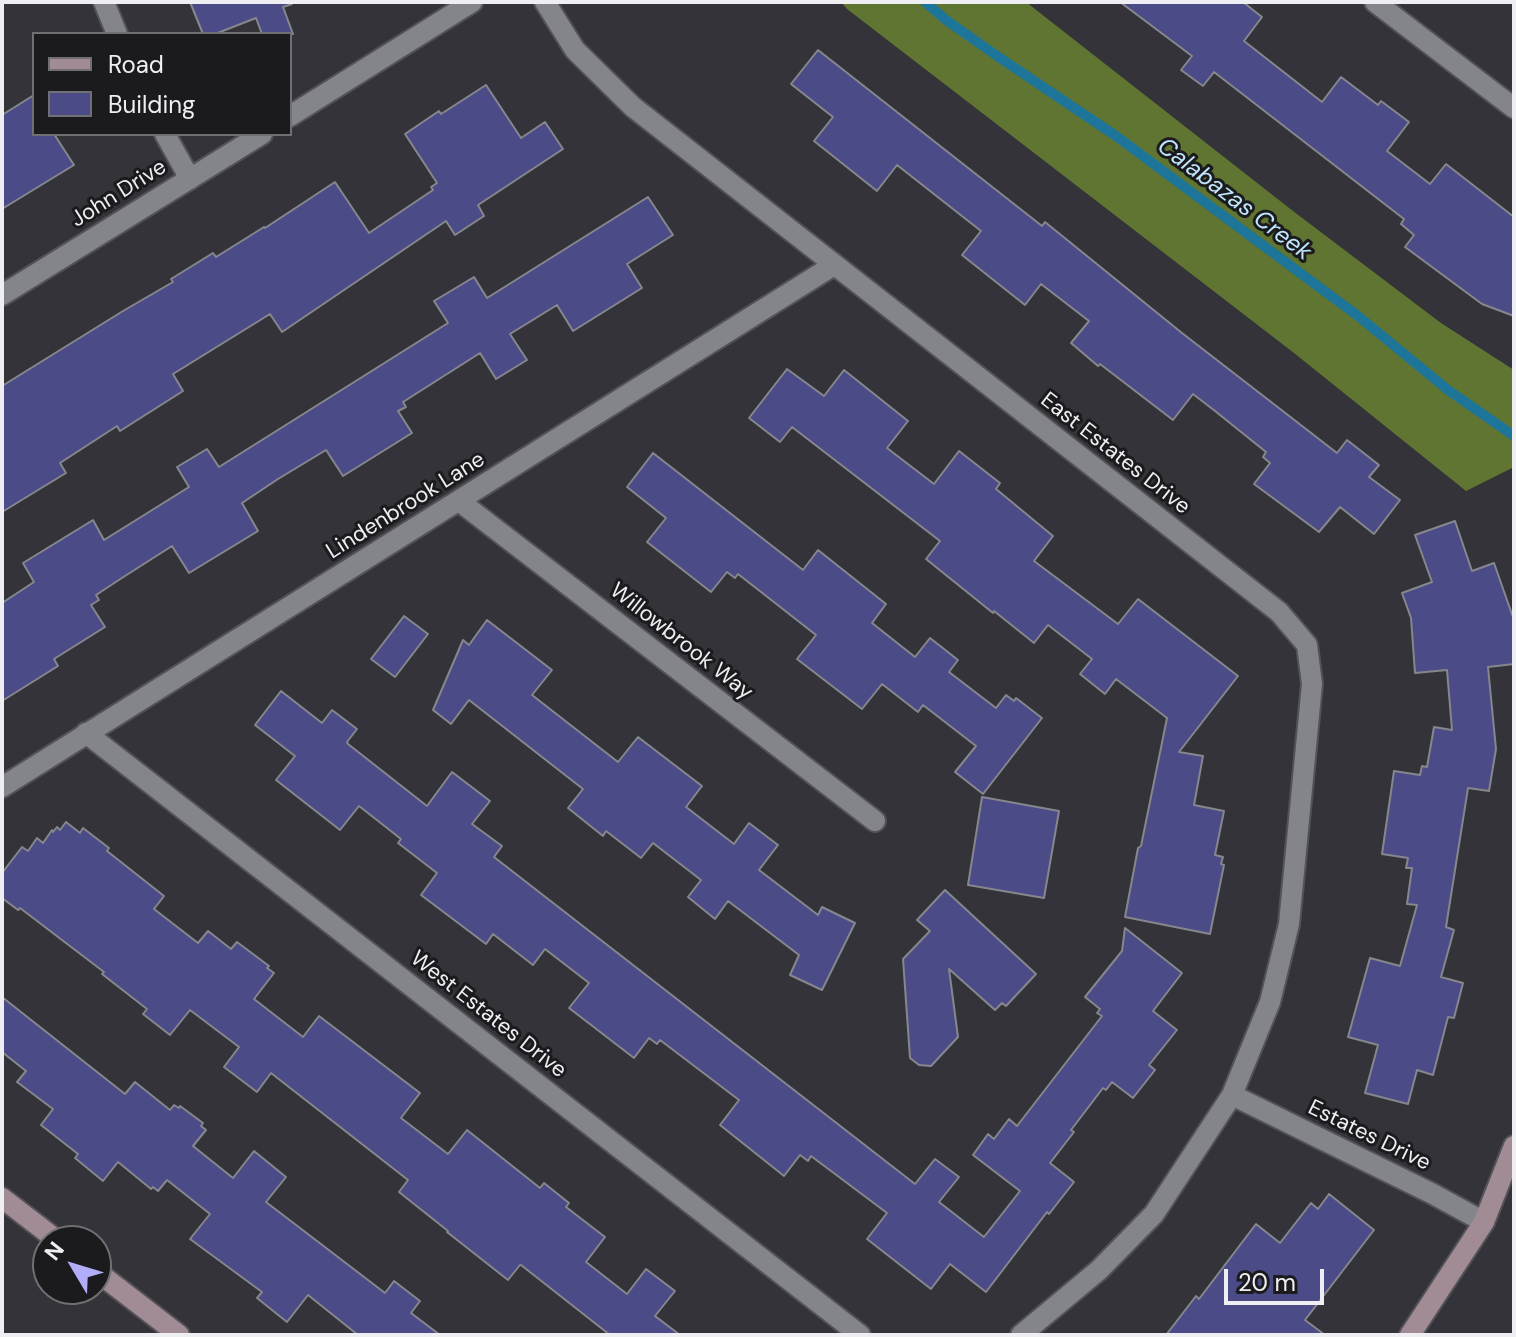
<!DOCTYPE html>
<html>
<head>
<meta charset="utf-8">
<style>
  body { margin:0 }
  #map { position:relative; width:1516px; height:1337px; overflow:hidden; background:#333339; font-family:"DM Sans",sans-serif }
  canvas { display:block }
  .frame { position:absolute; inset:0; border:4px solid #efeff3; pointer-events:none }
  .legend { position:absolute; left:32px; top:32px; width:260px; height:104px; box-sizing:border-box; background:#1b1b1e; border:2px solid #707073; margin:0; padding:10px 14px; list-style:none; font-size:24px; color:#efeff3 }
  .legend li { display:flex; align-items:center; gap:16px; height:40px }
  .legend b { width:40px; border:2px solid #707073 }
  .north { position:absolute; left:32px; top:1225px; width:80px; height:80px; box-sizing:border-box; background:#1b1b1e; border:2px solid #707073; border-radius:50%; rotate:308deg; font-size:22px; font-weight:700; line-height:32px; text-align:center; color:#efeff3 }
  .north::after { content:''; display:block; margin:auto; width:28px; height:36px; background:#b2adf9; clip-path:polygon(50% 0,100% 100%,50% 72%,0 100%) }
  .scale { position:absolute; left:1224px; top:1269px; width:100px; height:36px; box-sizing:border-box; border:4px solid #efeff3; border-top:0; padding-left:10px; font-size:24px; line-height:28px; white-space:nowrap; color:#efeff3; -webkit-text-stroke:6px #1b1b1e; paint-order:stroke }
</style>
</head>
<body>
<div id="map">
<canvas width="1516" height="1337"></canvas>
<div class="frame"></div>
<ul class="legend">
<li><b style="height:10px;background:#a18b95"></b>Road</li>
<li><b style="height:22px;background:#4b4b87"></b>Building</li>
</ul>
<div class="north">N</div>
<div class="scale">20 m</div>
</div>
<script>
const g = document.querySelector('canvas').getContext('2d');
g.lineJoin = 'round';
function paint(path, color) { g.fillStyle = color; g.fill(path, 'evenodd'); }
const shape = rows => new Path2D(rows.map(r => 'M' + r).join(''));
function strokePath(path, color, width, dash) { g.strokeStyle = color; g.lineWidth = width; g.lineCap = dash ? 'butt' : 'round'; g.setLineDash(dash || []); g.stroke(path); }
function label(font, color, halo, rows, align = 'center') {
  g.font = font + ' "DM Sans",sans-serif'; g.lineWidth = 6; g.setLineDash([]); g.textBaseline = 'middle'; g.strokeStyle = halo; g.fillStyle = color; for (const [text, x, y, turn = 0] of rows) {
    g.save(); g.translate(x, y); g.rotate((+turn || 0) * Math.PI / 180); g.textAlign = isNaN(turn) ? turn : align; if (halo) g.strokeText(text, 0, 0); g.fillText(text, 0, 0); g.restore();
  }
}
paint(shape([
  [841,2,1026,2,1293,211,1441,323,1514,370,1514,467,1466,491,1294,353,847,9]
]), '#607531');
strokePath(shape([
  [925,2,946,20,1000,58,1116,136,1358,316,1448,390,1514,436]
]), '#1e759a', 10);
const building = shape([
  [190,2,291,2,292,4,283,7,293,34,262,34,256,18,215,34,203,34,190,2],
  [1120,2,1243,2,1262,17,1244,41,1322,102,1341,77,1378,105,1381,101,1409,122,1387,151,1430,184,1446,164,1514,217,1514,316,1482,304,1405,247,1414,235,1401,224,1404,219,1214,72,1203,86,1181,70,1192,56,1120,2],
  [818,50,1042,226,1045,222,1182,333,1337,453,1347,440,1379,465,1369,477,1400,500,1374,534,1340,507,1319,532,1254,484,1270,463,1263,457,1266,452,1215,411,1193,394,1173,420,1100,364,1098,366,1071,343,1089,321,1041,284,1025,305,962,255,981,231,897,165,877,191,814,141,833,117,791,84,818,50],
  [486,85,521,138,545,122,563,149,478,205,484,216,455,235,446,221,282,332,270,314,173,374,183,391,120,431,117,426,60,463,66,473,2,512,2,386,123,311,173,282,171,279,213,253,216,257,264,227,265,228,335,182,369,233,433,190,431,187,437,183,405,134,439,111,441,114,486,85],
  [34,95,34,134,54,134,74,165,2,209,2,115,34,95],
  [648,197,673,235,627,264,642,288,573,331,557,305,510,334,527,360,496,379,480,353,403,402,406,407,398,411,412,433,343,476,326,450,278,479,242,503,258,531,189,573,172,546,125,576,96,595,99,600,91,605,105,627,54,659,58,666,2,701,2,603,34,582,23,563,93,520,104,540,189,487,177,467,207,449,219,467,448,323,434,301,474,277,487,298,648,197],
  [787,369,824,396,844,370,908,421,887,448,934,484,959,451,1000,483,996,489,1053,536,1034,561,1118,624,1138,599,1238,676,1179,752,1203,756,1194,805,1224,811,1215,855,1223,857,1221,864,1224,865,1210,934,1125,917,1138,848,1141,846,1167,718,1116,679,1105,694,1080,674,1092,659,1048,625,1034,643,994,611,993,613,926,559,940,541,792,427,780,442,749,418,787,369],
  [653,453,803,570,818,550,886,604,872,623,915,657,930,638,958,660,949,672,996,708,1006,695,1014,701,1016,698,1042,718,983,794,955,772,976,746,923,705,918,712,882,684,862,709,797,659,816,635,738,574,735,578,727,572,711,592,647,542,666,518,627,487,653,453],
  [1455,521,1472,571,1494,563,1514,620,1514,664,1488,667,1496,749,1489,791,1468,788,1446,927,1454,930,1441,977,1463,983,1454,1018,1448,1017,1433,1075,1417,1070,1408,1104,1365,1093,1378,1045,1348,1037,1370,958,1400,966,1417,905,1407,904,1412,868,1406,868,1408,858,1382,854,1394,771,1420,775,1422,766,1427,767,1434,727,1452,730,1447,670,1415,673,1411,618,1402,593,1432,582,1415,535,1455,521],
  [404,616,428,634,395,677,371,659,404,616],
  [487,620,552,670,532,695,618,762,638,737,702,786,686,807,734,844,749,823,778,845,759,870,818,915,822,907,855,923,822,990,790,975,799,955,728,901,715,919,688,897,701,880,653,843,641,858,606,831,603,836,568,808,583,789,469,700,451,724,433,710,463,640,469,645,487,620],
  [281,691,322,723,332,710,357,729,347,742,348,744,427,806,452,772,490,801,472,824,502,846,494,857,915,1184,935,1159,959,1177,939,1202,984,1237,1020,1191,973,1155,988,1134,994,1139,1009,1119,1017,1126,1102,1016,1097,1013,1100,1009,1085,997,1122,951,1125,928,1182,973,1153,1011,1177,1030,1149,1065,1155,1070,1133,1098,1112,1082,1106,1090,1103,1088,1071,1130,1074,1132,1050,1163,1074,1182,1049,1214,1047,1212,986,1292,950,1264,931,1289,867,1239,887,1213,811,1156,808,1161,800,1155,784,1176,720,1125,739,1100,660,1040,657,1044,649,1038,634,1058,569,1008,589,983,545,949,533,965,493,934,486,944,421,895,437,873,398,843,401,839,359,806,340,830,276,780,295,756,255,725,281,691],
  [982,797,1059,811,1044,898,968,885,982,797],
  [66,822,80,833,83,828,109,848,107,851,164,896,154,909,198,943,208,931,231,949,237,942,269,966,267,968,274,973,254,999,303,1037,319,1016,420,1093,401,1118,448,1154,467,1130,540,1188,544,1183,569,1203,566,1207,605,1237,586,1262,627,1294,646,1269,675,1291,655,1316,680,1335,610,1335,521,1265,520,1265,508,1280,447,1232,448,1231,399,1192,408,1180,271,1073,257,1092,224,1067,239,1047,190,1010,170,1035,143,1014,147,1009,102,974,104,972,20,908,18,910,2,898,2,873,22,847,28,851,37,838,43,843,52,830,53,832,57,827,60,830,66,822],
  [945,890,1036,974,1006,1006,1002,1003,995,1010,949,969,958,1037,931,1066,919,1065,910,1058,903,959,930,931,917,920,945,890],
  [2,997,125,1094,135,1082,170,1110,174,1105,179,1108,180,1106,203,1123,201,1126,206,1130,193,1146,233,1178,254,1151,286,1177,266,1202,385,1293,394,1281,420,1301,411,1313,440,1335,358,1335,308,1295,287,1322,257,1298,262,1292,190,1239,210,1214,167,1180,158,1191,153,1187,151,1189,118,1162,103,1181,75,1158,78,1154,41,1125,53,1109,17,1082,26,1071,2,1052,2,997],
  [1329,1194,1374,1230,1305,1320,1325,1335,1166,1335,1196,1296,1199,1299,1256,1224,1280,1243,1311,1203,1318,1209,1329,1194]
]);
paint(building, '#4b4b87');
strokePath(building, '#86878d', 2);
const street = shape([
  [104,2,117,34],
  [545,2,575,50,633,107,1279,612,1307,645,1312,684,1289,924,1270,1002,1232,1095,1154,1214,1099,1270,1021,1335],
  [1375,2,1514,108],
  [290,116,472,2],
  [165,134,190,179],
  [2,295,262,134],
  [459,501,875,821],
  [86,733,860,1335],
  [2,787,834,265],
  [1232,1095,1433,1194,1484,1222]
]);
const secondary = shape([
  [2,1198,58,1241],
  [96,1271,179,1335],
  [1410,1335,1484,1222,1514,1146]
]);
strokePath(street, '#525257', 24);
strokePath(secondary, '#525257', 24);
strokePath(street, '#84858b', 20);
strokePath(secondary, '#a18b95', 20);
label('22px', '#efeff3', '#1b1b1e', [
  ["John Drive",119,194,-32],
  ["East Estates Drive",1115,454,38],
  ["Lindenbrook Lane",406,506,-32],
  ["Willowbrook Way",681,642,38],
  ["West Estates Drive",488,1015,38],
  ["Estates Drive",1369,1136,26]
]);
label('italic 24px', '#bfe6fc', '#1b1b1e', [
  ["Calabazas Creek",1234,200,37]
]);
</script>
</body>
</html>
